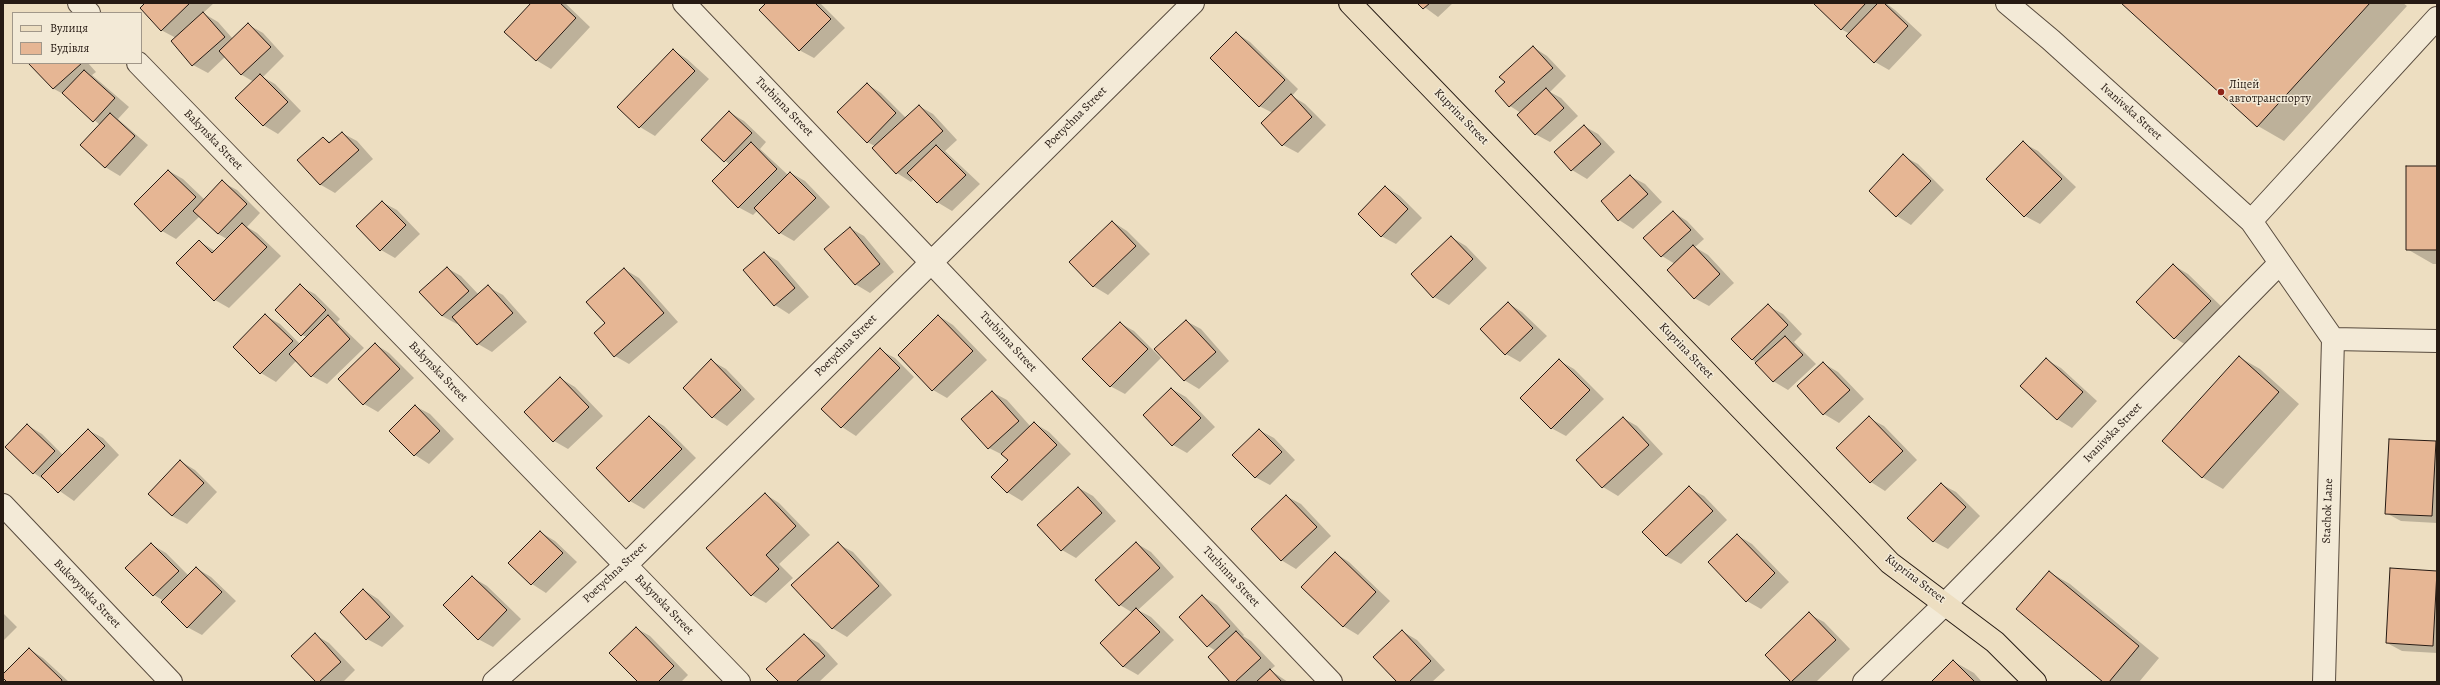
<!DOCTYPE html>
<html>
<head>
<meta charset="utf-8">
<style>
  body { margin:0 }
  #map { position:relative; width:2440px; height:685px; overflow:hidden; background:#eddec1; font-family:Alegreya,serif }
  canvas { display:block }
  .frame { position:absolute; inset:0; border:4px solid #261a13; pointer-events:none }
  .legend { position:absolute; left:12px; top:12px; width:130px; height:52px; box-sizing:border-box; background:#f3ead7; border:1px solid #a19789; margin:0; padding:5px 7px; list-style:none; font-size:12px; color:#261a13 }
  .legend li { display:flex; align-items:center; gap:8px; height:20px }
  .legend b { width:20px; border:1px solid #a19789 }
</style>
</head>
<body>
<div id="map">
<canvas width="2440" height="685"></canvas>
<div class="frame"></div>
<ul class="legend">
<li><b style="height:5px;background:#eddec1"></b>Вулиця</li>
<li><b style="height:11px;background:#e6b694"></b>Будівля</li>
</ul>
</div>
<script>
const g = document.querySelector('canvas').getContext('2d');
g.lineJoin = 'round';
function paint(path, color) { g.fillStyle = color; g.fill(path, 'evenodd'); }
const shape = rows => new Path2D(rows.map(r => 'M' + r).join(''));
function strokePath(path, color, width, dash) { g.strokeStyle = color; g.lineWidth = width; g.lineCap = dash ? 'butt' : 'round'; g.setLineDash(dash || []); g.stroke(path); }
function label(font, color, halo, rows, align = 'center') {
  g.font = font + ' Alegreya,serif'; g.lineWidth = 3; g.setLineDash([]); g.textBaseline = 'middle'; g.strokeStyle = halo; g.fillStyle = color; for (const [text, x, y, turn = 0] of rows) {
    g.save(); g.translate(x, y); g.rotate((+turn || 0) * Math.PI / 180); g.textAlign = isNaN(turn) ? turn : align; if (halo) g.strokeText(text, 0, 0); g.fillText(text, 0, 0); g.restore();
  }
}
paint(shape([
  [147,3,214,3,203,13,218,22,233,39,249,25,263,33,284,56,263,77,275,84,301,111,278,134,263,125,254,82,242,75,225,57,208,73,193,65,176,38,161,30],
  [532,3,565,3,590,27,551,69,536,60],
  [768,3,820,3,845,28,814,58,799,50],
  [1419,3,1453,3,1438,17],
  [1814,3,1888,3,1887,4,1895,10,1922,35,1889,70,1875,62,1850,34,1841,29],
  [2123,3,2403,3,2407,6,2284,141,2258,126],
  [1236,33,1250,42,1298,89,1292,96,1305,104,1326,125,1298,153,1283,145,1263,123,1273,113,1259,106],
  [1533,47,1547,56,1566,76,1550,92,1561,98,1578,116,1550,142,1535,134,1521,113,1510,106,1496,91,1506,82],
  [673,50,687,59,709,79,655,136,640,127,619,106],
  [30,63,88,63,96,72,92,75,129,107,118,119,148,145,120,176,105,167,100,125,67,96,54,89],
  [867,84,881,93,906,118,919,106,933,114,957,140,945,151,980,184,952,211,937,202,914,179,911,182,897,173,875,146,867,142],
  [729,112,744,121,766,142,760,149,788,175,791,173,805,181,830,207,794,241,780,233,758,210,753,215,738,207,730,165,703,140],
  [1584,126,1598,134,1615,152,1587,179,1572,170,1555,152],
  [342,133,357,141,373,159,335,193,321,185,299,160,324,138,332,143],
  [2023,143,2038,151,2076,187,2040,224,2025,216],
  [1903,156,1918,164,1944,190,1911,225,1897,216,1870,191],
  [2437,167,2437,264,2433,264,2407,249],
  [169,171,183,179,205,200,222,182,237,190,260,213,247,227,257,233,281,256,229,308,215,300,199,241,215,251,227,239,218,234,200,216,176,239,162,231],
  [1630,176,1645,184,1662,202,1633,229,1619,220],
  [1386,187,1400,196,1422,218,1396,244,1381,236],
  [382,202,397,210,420,234,395,258,381,250],
  [1673,212,1687,221,1704,239,1695,247,1708,255,1734,283,1709,306,1694,298,1675,264,1662,256],
  [1113,222,1127,231,1150,254,1108,295,1093,286],
  [850,228,864,236,894,272,870,293,855,284],
  [1451,237,1466,246,1487,268,1449,305,1434,297],
  [764,253,778,261,809,297,789,314,775,305],
  [2173,265,2188,274,2225,310,2189,347,2175,338],
  [447,268,461,276,479,295,488,287,503,295,527,322,492,352,478,344,459,322,457,324,442,316],
  [624,269,639,278,678,322,629,364,615,356,607,323],
  [300,286,315,294,340,319,337,322,364,348,327,384,312,376,297,360,276,382,261,373,235,347,266,316,280,324,300,344,307,337,302,335],
  [1508,303,1522,312,1547,336,1520,362,1506,354],
  [1768,306,1783,314,1802,334,1794,342,1816,364,1788,390,1773,381,1752,359],
  [939,316,953,325,987,360,947,398,933,390],
  [1186,321,1201,329,1229,361,1199,389,1184,380],
  [1120,323,1134,331,1161,358,1125,394,1110,386],
  [375,344,389,353,414,378,378,412,364,404],
  [880,350,895,358,914,377,856,436,842,427,823,409],
  [2239,357,2260,369,2299,404,2223,489,2202,477],
  [2047,360,2061,368,2097,401,2072,428,2057,419],
  [712,361,726,369,755,399,727,426,713,417,684,388],
  [1560,361,1574,369,1604,399,1566,436,1551,428],
  [1823,363,1838,372,1864,399,1839,423,1824,414,1798,386],
  [560,378,575,387,603,416,568,449,554,441],
  [1172,389,1186,397,1215,427,1187,453,1173,445],
  [992,392,1007,400,1031,427,1034,423,1049,432,1071,454,1022,501,1007,492,1009,460,1005,456,989,448,962,419],
  [415,406,430,414,454,439,429,464,415,455],
  [649,417,664,426,696,458,644,509,630,501],
  [1623,418,1637,426,1663,454,1618,496,1603,487,1578,460],
  [1869,418,1884,426,1917,460,1885,491,1871,482],
  [27,425,42,434,63,455,88,430,103,438,119,455,74,501,34,473],
  [1259,430,1274,438,1295,460,1270,485,1255,477],
  [2436,442,2437,523,2401,521,2386,513],
  [180,461,195,470,217,492,187,524,172,516],
  [1941,484,1956,492,1980,516,1948,549,1933,541],
  [1079,488,1093,496,1116,521,1076,558,1062,550],
  [1689,488,1704,496,1727,520,1681,564,1666,556],
  [765,494,779,503,810,535,779,564,793,578,766,603,752,595],
  [1286,496,1301,504,1331,536,1296,569,1281,560],
  [540,532,555,541,577,562,546,593,532,584],
  [1737,535,1752,544,1789,582,1761,609,1747,601],
  [1136,543,1151,552,1174,577,1138,610,1151,617,1174,640,1138,675,1124,667,1101,643,1133,613,1120,605],
  [151,544,166,553,189,576,196,568,211,577,236,601,202,635,187,627,164,601,154,595,127,568],
  [838,544,853,552,892,595,847,637,832,628],
  [1335,553,1349,562,1390,601,1358,635,1343,626],
  [2391,569,2437,572,2437,653,2402,651,2387,643],
  [2049,572,2070,584,2159,658,2139,682,2105,682],
  [472,577,487,586,521,619,493,647,478,639],
  [364,590,378,599,404,626,382,647,367,639],
  [1202,596,1217,605,1244,635,1243,636,1251,641,1275,666,1270,670,1288,682,1232,682,1216,651,1208,646,1180,617],
  [3,613,17,627,3,641],
  [1809,614,1824,622,1850,649,1816,682,1792,682,1766,655],
  [636,628,650,636,688,675,681,682,639,682],
  [1402,631,1417,640,1445,670,1432,682,1398,682],
  [315,635,329,643,355,670,343,682,318,682],
  [804,635,819,643,838,664,819,682,780,682],
  [29,649,43,658,69,682,8,682,3,676],
  [1953,661,1974,673,1982,682,1932,682]
]), '#0003');
const building = shape([
  [145,3,190,3,161,31,140,8,145,3],
  [531,3,560,3,576,18,536,61,504,32,531,3],
  [766,3,815,3,831,19,799,51,759,10,766,3],
  [1417,3,1430,3,1423,9,1417,3],
  [1813,3,1866,3,1841,30,1813,3],
  [1878,3,1884,3,1908,26,1874,63,1846,36,1878,3],
  [2121,3,2370,3,2257,127,2121,3],
  [203,12,225,37,192,66,171,41,203,12],
  [248,23,271,47,241,75,219,51,248,23],
  [1236,32,1285,80,1259,107,1210,58,1236,32],
  [1533,46,1553,68,1509,107,1495,91,1505,82,1499,77,1533,46],
  [673,49,695,71,639,128,617,107,673,49],
  [28,63,82,63,53,89,28,63],
  [84,70,115,98,93,122,62,93,84,70],
  [260,74,288,102,263,126,235,98,260,74],
  [867,83,896,113,867,143,837,112,867,83],
  [1546,88,1564,108,1535,135,1517,115,1546,88],
  [1291,94,1312,117,1282,146,1261,123,1291,94],
  [919,105,943,131,896,174,872,148,919,105],
  [729,111,752,133,724,162,701,140,729,111],
  [110,113,135,136,105,168,80,145,110,113],
  [1584,125,1601,144,1571,171,1554,152,1584,125],
  [342,132,359,150,320,185,297,160,323,137,329,143,342,132],
  [2023,141,2062,179,2024,217,1986,179,2023,141],
  [751,142,777,169,738,208,712,181,751,142],
  [936,145,966,175,937,203,907,173,936,145],
  [1903,154,1931,181,1896,217,1869,191,1903,154],
  [2406,166,2437,166,2437,250,2406,250,2406,166],
  [168,170,196,197,161,232,134,204,168,170],
  [790,172,816,198,779,234,754,208,790,172],
  [1630,175,1648,194,1618,221,1601,201,1630,175],
  [222,180,247,204,218,234,193,211,222,180],
  [1385,186,1408,209,1381,237,1358,214,1385,186],
  [382,201,406,225,380,251,356,226,382,201],
  [1673,211,1691,230,1661,257,1643,238,1673,211],
  [1112,221,1136,246,1093,287,1069,262,1112,221],
  [242,223,267,247,214,301,176,263,199,240,212,253,242,223],
  [850,227,880,264,855,285,824,249,850,227],
  [1451,236,1473,259,1433,298,1411,274,1451,236],
  [1693,245,1720,274,1694,299,1667,270,1693,245],
  [764,252,795,288,774,306,743,270,764,252],
  [2173,264,2211,301,2174,339,2136,302,2173,264],
  [447,267,469,291,442,316,419,292,447,267],
  [624,268,664,313,614,357,594,333,605,323,586,302,624,268],
  [300,284,326,310,301,336,275,310,300,284],
  [488,285,513,313,477,345,452,317,488,285],
  [1508,302,1533,328,1505,355,1480,329,1508,302],
  [1768,304,1788,325,1752,360,1731,339,1768,304],
  [265,314,293,341,260,374,233,347,265,314],
  [328,315,350,339,311,377,289,354,328,315],
  [938,315,973,351,932,391,898,355,938,315],
  [1186,320,1216,352,1184,381,1154,349,1186,320],
  [1120,322,1148,349,1110,387,1082,359,1120,322],
  [1785,336,1803,355,1773,382,1755,363,1785,336],
  [375,343,400,369,363,405,338,379,375,343],
  [880,348,900,368,841,428,821,409,880,348],
  [2239,356,2279,392,2202,478,2162,441,2239,356],
  [2046,358,2083,392,2057,420,2020,386,2046,358],
  [711,359,741,390,712,418,683,388,711,359],
  [1559,359,1590,390,1551,429,1520,398,1559,359],
  [1823,362,1850,390,1823,415,1797,386,1823,362],
  [560,377,589,407,553,442,524,412,560,377],
  [1171,388,1201,418,1172,446,1143,415,1171,388],
  [992,391,1019,421,988,449,961,419,992,391],
  [415,405,440,431,414,456,389,431,415,405],
  [649,416,682,449,629,502,596,468,649,416],
  [1869,416,1903,451,1870,483,1836,448,1869,416],
  [1623,417,1649,445,1602,488,1576,460,1623,417],
  [1034,422,1057,445,1007,493,991,477,1008,460,1001,454,1034,422],
  [27,424,55,451,33,474,5,447,27,424],
  [88,429,105,446,58,493,41,476,88,429],
  [1259,429,1282,452,1255,478,1232,455,1259,429],
  [2389,439,2436,441,2432,516,2385,514,2389,439],
  [180,460,204,483,172,516,148,494,180,460],
  [1941,483,1966,507,1933,542,1907,518,1941,483],
  [1689,486,1713,511,1666,556,1642,532,1689,486],
  [1078,487,1102,513,1061,551,1037,525,1078,487],
  [765,493,796,526,766,555,779,569,751,596,706,548,765,493],
  [1286,495,1317,527,1281,561,1251,529,1286,495],
  [540,531,563,553,531,585,508,563,540,531],
  [1737,534,1775,573,1746,602,1708,562,1737,534],
  [838,542,879,586,832,629,791,585,838,542],
  [1136,542,1160,568,1119,606,1095,580,1136,542],
  [151,543,179,571,153,596,125,568,151,543],
  [1335,552,1376,592,1343,627,1301,587,1335,552],
  [196,567,222,592,187,628,161,602,196,567],
  [2390,568,2437,571,2433,646,2386,643,2390,568],
  [2049,571,2139,646,2109,682,2103,682,2016,609,2049,571],
  [472,576,507,610,478,640,443,605,472,576],
  [363,589,390,617,366,640,340,612,363,589],
  [1202,595,1230,626,1207,647,1179,617,1202,595],
  [1136,608,1160,632,1123,667,1100,643,1136,608],
  [1809,612,1836,640,1791,682,1765,655,1809,612],
  [636,627,674,666,658,682,638,682,609,653,636,627],
  [1402,630,1431,661,1409,682,1397,682,1373,657,1402,630],
  [1236,631,1261,658,1235,682,1230,682,1208,657,1236,631],
  [315,633,341,662,319,682,316,682,291,656,315,633],
  [804,634,825,656,796,682,779,682,766,669,804,634],
  [29,648,62,680,61,682,7,682,3,678,3,674,29,648],
  [1953,660,1975,682,1931,682,1953,660],
  [1270,669,1282,682,1256,682,1270,669]
]);
paint(building, '#e6b694');
strokePath(building, '#261a13', 1);
const minor = shape([
  [79,3,89,13],
  [684,3,1331,682],
  [2007,3,2051,40,2251,221,2333,339,2437,341],
  [138,63,739,682],
  [2251,221,2437,18],
  [3,505,171,682],
  [494,682,626,565,1193,3],
  [1864,682,1946,603,2280,263],
  [2324,682,2333,339]
]);
const major = shape([
  [1350,3,1890,563,1995,642,2035,682]
]);
strokePath(minor, '#584b3e', 24);
strokePath(major, '#261a13', 24);
strokePath(minor, '#f3ead7', 22);
strokePath(major, '#eddec1', 22);
for (const [x, y, r, color] of [
  [2221,92,4,"#8f2418"]
]) { const dot = new Path2D(); dot.arc(x, y, r, 0, 2 * Math.PI); g.fillStyle = color; g.fill(dot); strokePath(dot, '#f3ead7', 1.5); }
label('12px', '#261a13', '#f3ead7', [
  ["Ліцей",2229,85],
  ["автотранспорту",2229,99]
], 'left');
label('12px', '#261a13', '#f3ead7', [
  ["Turbinna Street",784,107,46],
  ["Ivanivska Street",2131,112,42],
  ["Kuprina Street",1461,117,46],
  ["Poetychna Street",1076,118,-45],
  ["Bakynska Street",213,140,46],
  ["Turbinna Street",1008,342,47],
  ["Poetychna Street",846,346,-45],
  ["Kuprina Street",1686,351,46],
  ["Bakynska Street",438,372,46],
  ["Ivanivska Street",2113,433,-46],
  ["Stachok Lane",2328,511,-88],
  ["Poetychna Street",615,573,-43],
  ["Turbinna Street",1231,577,47],
  ["Kuprina Street",1915,579,37],
  ["Bukovynska Street",87,594,46],
  ["Bakynska Street",664,605,46]
]);
</script>
</body>
</html>
